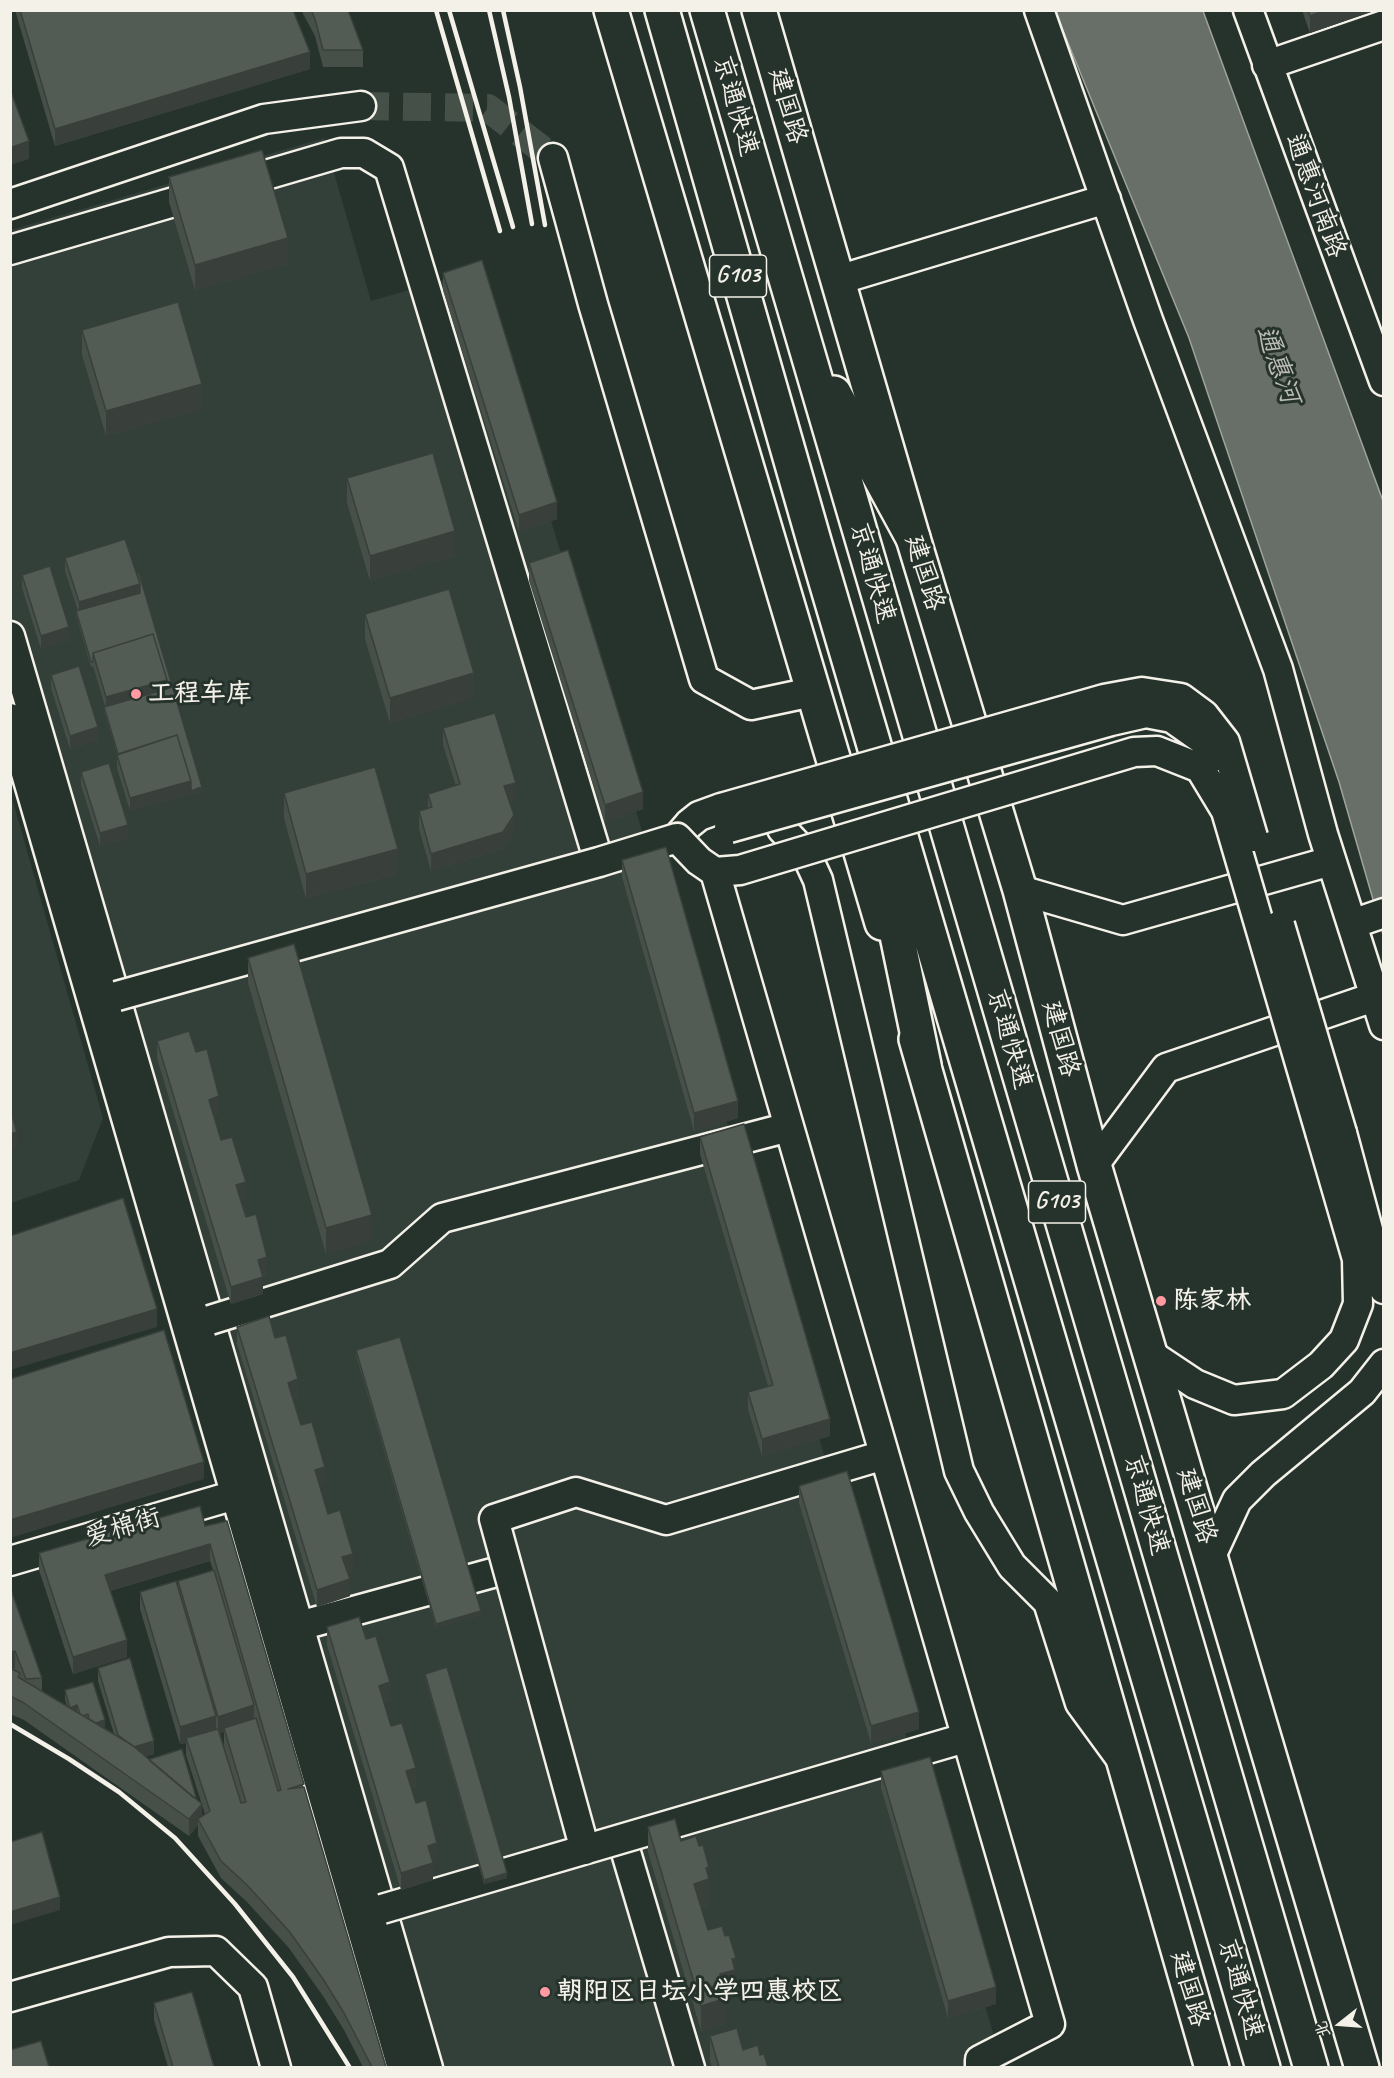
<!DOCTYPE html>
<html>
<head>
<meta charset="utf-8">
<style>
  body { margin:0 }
  #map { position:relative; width:1394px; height:2078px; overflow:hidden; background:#26332d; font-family:Caveat,"LXGW WenKai TC",sans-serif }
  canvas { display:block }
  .frame { position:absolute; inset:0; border:12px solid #f4f1e8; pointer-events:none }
  .north { position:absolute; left:1310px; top:1994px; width:60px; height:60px; -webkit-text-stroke:4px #26332d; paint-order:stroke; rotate:253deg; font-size:16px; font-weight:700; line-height:24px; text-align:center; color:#f4f1e8 }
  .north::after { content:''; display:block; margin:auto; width:21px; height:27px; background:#f4f1e8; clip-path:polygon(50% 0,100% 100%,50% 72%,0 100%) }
</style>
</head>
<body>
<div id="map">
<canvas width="1394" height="2078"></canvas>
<div class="frame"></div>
<div class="north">北</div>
</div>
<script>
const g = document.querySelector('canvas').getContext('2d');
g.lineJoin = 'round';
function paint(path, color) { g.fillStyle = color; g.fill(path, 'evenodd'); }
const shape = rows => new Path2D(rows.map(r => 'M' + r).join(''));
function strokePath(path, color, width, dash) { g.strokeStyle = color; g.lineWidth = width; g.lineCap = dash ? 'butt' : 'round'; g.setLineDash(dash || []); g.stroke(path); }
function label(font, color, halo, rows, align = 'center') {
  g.font = font + ' Caveat,"LXGW WenKai TC",sans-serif'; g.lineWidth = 6; g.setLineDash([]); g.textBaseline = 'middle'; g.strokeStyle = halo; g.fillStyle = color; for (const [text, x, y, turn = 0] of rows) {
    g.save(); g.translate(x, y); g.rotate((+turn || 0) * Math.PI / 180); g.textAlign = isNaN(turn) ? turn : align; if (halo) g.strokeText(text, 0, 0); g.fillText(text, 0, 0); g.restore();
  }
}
paint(shape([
  [324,138,371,301,478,270,1003,2067,433,2067,11,623,11,230],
  [10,791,103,1118,79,1180,11,1203]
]), '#333f39');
const water = shape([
  [1055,11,1203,11,1383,501,1383,934,1339,782,1189,338,1055,11]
]);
paint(water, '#676f68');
strokePath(water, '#9fa39b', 1.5);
strokePath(shape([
  [361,106,488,108,553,158]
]), '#455049', 28, [28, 14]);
const minor = shape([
  [1039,10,1148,320,1278,669,1323,834,1384,1025],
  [1248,10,1384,381],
  [1267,65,1384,25],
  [553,158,593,304,704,679,751,705,812,692],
  [10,204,264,119,361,106],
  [10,250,341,153,364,153,389,168,599,862],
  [838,280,1106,199],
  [10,636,428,2068],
  [10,718,402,2068],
  [782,829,806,854,818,880,959,1471,979,1512,1012,1566,1048,1602,1080,1703,1118,1755],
  [677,838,689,824,699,816,721,808],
  [1020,890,1123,920,1331,861],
  [1352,924,1384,913],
  [1342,1133,1384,1289],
  [1094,1165,1166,1068,1374,997],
  [1150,1354,1195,1384,1234,1400,1283,1394,1321,1365,1344,1340,1358,1304,1357,1259,1321,1135],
  [1211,1556,1237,1500,1263,1474,1362,1392,1384,1364],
  [10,1561,235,1495],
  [299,1626,507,1569],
  [622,1839,690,2068],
  [10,1997,169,1952,216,1951,253,1987,276,2068]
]);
const major = shape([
  [611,10,882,923],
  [759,10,913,538,1020,890,1094,1165,1362,2068],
  [916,1039,1212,2068]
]);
const highway = shape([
  [662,10,814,541,1263,2068],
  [707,10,1311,2068],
  [834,393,913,538],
  [869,801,924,1065]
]);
strokePath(minor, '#f4f1e8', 33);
strokePath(major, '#f4f1e8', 38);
strokePath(highway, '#f4f1e8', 38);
strokePath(minor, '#26332d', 28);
strokePath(major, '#26332d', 33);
strokePath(highway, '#26332d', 33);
strokePath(shape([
  [436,10,500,231],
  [449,10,513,227],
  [489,10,509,97,532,224],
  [503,10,520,87,545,225],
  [10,1724,69,1759,119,1792,175,1838,235,1904,293,1977,350,2068]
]), '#f4f1e8', 4.5);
const minorBridge = shape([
  [721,808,1104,699,1142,692,1181,698,1204,715,1225,742,1253,837],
  [729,828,1111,721,1146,713,1172,718,1213,747,1219,756],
  [715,872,1050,2024,980,2060,980,2068],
  [1280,925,1342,1133],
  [117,996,599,862,677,838,699,861,715,872,740,870,1134,752,1157,751,1200,768,1226,811,1321,1135],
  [210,1320,390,1264,442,1218,789,1127],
  [585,1850,494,1519,576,1492,666,1520,884,1455],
  [382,1909,965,1738]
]);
strokePath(minorBridge, '#f4f1e8', 33, []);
strokePath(minorBridge, '#26332d', 28);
paint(shape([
  [15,10,293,10,310,69,55,146],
  [301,10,348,10,363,50,363,67,323,67,315,36],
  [1302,10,1376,10,1310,33],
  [169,177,288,264,195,290,169,202],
  [443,273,557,519,519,532,443,290],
  [82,330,202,409,106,436,82,355],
  [347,478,455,556,370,581,347,503],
  [65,558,202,792,191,795,191,794,130,811,117,768,117,754,104,711,105,706,93,666,91,667,76,615,76,611,78,611,65,571],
  [529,563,643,809,605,822,529,581],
  [22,575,69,640,41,649,22,588],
  [365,614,474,698,390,723,365,639],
  [51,675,98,740,70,749,51,688],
  [443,728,516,800,509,802,514,832,503,849,431,871,419,829,419,811,428,809,428,794,456,786,443,745],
  [81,772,128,838,100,846,81,785],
  [284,793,398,874,306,899,284,818],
  [622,860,738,1118,694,1131,622,877],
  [248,958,372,1240,326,1254,248,983],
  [157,1041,196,1052,219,1113,214,1115,221,1140,246,1199,241,1200,267,1274,263,1276,263,1294,231,1304,157,1058],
  [700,1137,830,1436,762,1456,748,1409,748,1392,768,1386,700,1154],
  [237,1327,275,1338,298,1396,293,1398,301,1425,325,1484,320,1486,328,1514,353,1571,348,1573,350,1596,317,1607,237,1344],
  [356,1350,481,1615,436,1628,356,1355],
  [799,1486,919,1729,871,1743,799,1503],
  [205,1526,304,1789,386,2067,363,2067,344,2030,323,1996,289,1948,247,1902,221,1878,198,1836,198,1825,189,1836,24,1720,10,1714,10,1587,42,1678,42,1691,67,1706,65,1699,65,1690,105,1729,114,1734,98,1681,98,1668,154,1754,145,1757,196,1799,202,1816,205,1814,186,1755,186,1743,180,1744,140,1609,140,1592,178,1587,178,1581,213,1570,210,1561,110,1591,127,1657,73,1674,39,1570,39,1553],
  [224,1732,224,1746,241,1803,220,1733],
  [327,1627,366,1639,390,1700,384,1702,391,1726,416,1785,411,1787,437,1861,433,1862,433,1880,401,1890,327,1645],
  [425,1674,507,1878,484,1884,425,1678],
  [881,1771,996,2004,948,2018,881,1788],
  [648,1827,681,1841,699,1846,709,1867,709,1904,701,1907,708,1930,736,1983,735,1995,727,1998,727,2023,701,2031,648,1852],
  [154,2003,214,2067,168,2067,154,2020],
  [710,2036,743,2050,760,2055,768,2067,712,2067,710,2061]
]), '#474f49');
paint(shape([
  [1326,10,1376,10,1310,33,1310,16],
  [310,52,310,69,55,146,55,129],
  [29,141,29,159,10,165,10,148],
  [288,238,288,264,195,290,195,265],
  [202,384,202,409,106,436,106,411],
  [557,502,557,519,519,532,519,515],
  [455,531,455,556,370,581,370,556],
  [140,584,140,597,79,615,79,602],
  [69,627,69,640,41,649,41,636],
  [474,673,474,698,390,723,390,698],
  [167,680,167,693,106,710,106,697],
  [98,727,98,740,70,749,70,736],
  [191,781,191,794,130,811,130,798],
  [516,783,516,800,504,803,504,786],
  [202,787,202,792,191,795,191,791],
  [643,792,643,809,605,822,605,805],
  [514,815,514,832,503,849,431,871,431,854],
  [128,825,128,838,100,846,100,833],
  [398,849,398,874,306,899,306,874],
  [219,1096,219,1113,209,1117,209,1100],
  [738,1101,738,1118,694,1131,694,1113],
  [17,1132,17,1149,10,1151,10,1134],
  [246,1182,246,1199,236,1202,236,1185],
  [372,1215,372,1240,326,1254,326,1228],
  [267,1257,267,1274,258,1277,258,1260],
  [263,1277,263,1294,231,1304,231,1287],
  [157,1309,157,1327,10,1370,10,1353],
  [298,1379,298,1396,288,1400,288,1383],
  [830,1419,830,1436,762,1456,762,1439],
  [204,1462,204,1479,10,1538,10,1520],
  [325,1467,325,1484,315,1488,315,1470],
  [210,1544,210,1561,105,1592,105,1575],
  [353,1554,353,1571,342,1574,342,1557],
  [350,1579,350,1596,317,1607,317,1590],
  [481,1611,481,1615,436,1628,436,1624],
  [127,1640,127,1657,73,1674,73,1657],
  [15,1651,15,1668,10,1669,10,1652],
  [390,1682,390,1700,379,1703,379,1686],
  [77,1705,77,1714,70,1708],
  [254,1705,254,1723,224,1728,224,1732,218,1734,218,1717],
  [919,1712,919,1729,871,1743,871,1726],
  [216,1716,216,1733,186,1738,186,1743,180,1744,180,1727],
  [105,1720,105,1729,91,1725],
  [154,1741,154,1754,133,1760,133,1747],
  [416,1768,416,1785,406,1788,406,1771],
  [202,1804,202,1822,198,1819,198,1825,189,1836,189,1819],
  [437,1843,437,1861,428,1863,428,1846],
  [433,1863,433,1880,401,1890,401,1873],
  [709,1867,709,1904,694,1909,694,1884,706,1868],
  [507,1873,507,1878,484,1884,484,1880],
  [60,1897,60,1910,10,1925,10,1912],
  [736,1958,735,1995,720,2000,720,1974,732,1959],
  [996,1987,996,2004,948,2018,948,2001],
  [727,1998,727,2023,701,2031,701,2006]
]), '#39403c');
const building = shape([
  [20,10,293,10,310,52,55,129,20,10],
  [311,10,348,10,363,50,323,50,315,19,311,10],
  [1308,10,1326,10,1310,16,1308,10],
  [10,89,29,141,10,148,10,89],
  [262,150,288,238,195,265,169,177,262,150],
  [482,260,557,502,519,515,443,273,482,260],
  [178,302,202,384,106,411,82,330,178,302],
  [433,453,455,531,370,556,347,478,433,453],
  [125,539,140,584,79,602,65,558,125,539],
  [568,550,643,792,605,805,529,563,568,550],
  [50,566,69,627,41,636,22,575,50,566],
  [137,573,139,573,202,787,191,791,191,781,177,735,118,754,104,707,167,689,167,680,153,634,93,653,93,662,91,662,76,611,140,593,140,584,137,573],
  [449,589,474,673,390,698,365,614,449,589],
  [153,634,167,680,106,697,93,653,153,634],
  [79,666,98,727,70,736,51,675,79,666],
  [495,713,516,783,504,786,514,815,503,832,431,854,419,811,432,807,428,794,460,784,443,728,495,713],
  [177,735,191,781,130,798,117,755,177,735],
  [109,763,128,825,100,833,81,772,109,763],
  [375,767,398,849,306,874,284,793,375,767],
  [666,847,738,1101,694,1113,622,860,666,847],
  [294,944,372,1215,326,1228,248,958,294,944],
  [189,1031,196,1052,207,1049,219,1096,209,1100,221,1140,232,1137,246,1182,236,1185,246,1217,256,1214,267,1257,258,1260,263,1277,231,1287,157,1041,189,1031],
  [10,1109,17,1132,10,1134,10,1109],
  [744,1124,830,1419,762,1439,748,1392,773,1385,700,1137,744,1124],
  [123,1198,157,1309,10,1353,10,1236,123,1198],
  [269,1316,275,1338,286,1335,298,1379,288,1383,301,1425,312,1422,325,1467,315,1470,328,1514,340,1510,353,1554,342,1557,350,1579,317,1590,237,1327,269,1316],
  [164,1330,204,1462,10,1520,10,1379,164,1330],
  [400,1337,481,1611,436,1624,356,1350,400,1337],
  [847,1471,919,1712,871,1726,799,1486,847,1471],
  [200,1506,205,1526,227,1521,304,1784,288,1789,304,1787,386,2067,372,2067,344,2013,323,1979,289,1931,247,1885,221,1861,198,1819,210,1811,186,1738,218,1729,241,1803,246,1802,224,1728,256,1718,278,1791,281,1790,210,1544,105,1575,127,1640,73,1657,39,1553,200,1506],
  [214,1570,254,1705,218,1717,178,1581,214,1570],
  [176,1581,216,1716,180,1727,140,1592,176,1581],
  [10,1587,42,1678,26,1679,15,1651,10,1652,10,1587],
  [359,1617,366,1639,376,1636,390,1682,379,1686,391,1726,402,1723,416,1768,406,1771,416,1803,426,1800,437,1843,428,1846,433,1863,401,1873,327,1627,359,1617],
  [130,1658,154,1741,134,1747,118,1735,98,1668,130,1658],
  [447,1667,507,1873,484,1880,425,1674,447,1667],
  [10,1668,20,1673,18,1677,132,1745,202,1804,189,1819,24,1703,10,1696,10,1668],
  [93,1682,105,1720,96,1723,89,1719,88,1714,83,1716,80,1714,77,1705,70,1708,65,1690,93,1682],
  [182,1749,196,1797,194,1798,150,1761,150,1759,182,1749],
  [930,1757,996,1987,948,2001,881,1771,930,1757],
  [675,1819,681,1841,696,1836,699,1846,703,1845,709,1867,706,1868,709,1879,694,1884,708,1930,722,1926,725,1936,729,1935,736,1958,732,1959,735,1970,720,1974,727,1998,701,2006,648,1827,675,1819],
  [42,1832,60,1897,10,1912,10,1842,42,1832],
  [192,1992,214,2067,173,2067,154,2003,192,1992],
  [737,2028,743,2050,758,2045,760,2055,764,2054,768,2067,719,2067,710,2036,737,2028],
  [41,2041,49,2067,10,2067,10,2050,41,2041]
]);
paint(building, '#525c55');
strokePath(building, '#39403c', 1.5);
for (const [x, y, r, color] of [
  [136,694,6,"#ff9aa2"],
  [1161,1301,6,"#ff9aa2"],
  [545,1992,6,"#ff9aa2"]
]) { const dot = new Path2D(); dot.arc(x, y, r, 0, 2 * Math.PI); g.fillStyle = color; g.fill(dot); strokePath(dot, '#26332d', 2); }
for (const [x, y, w] of [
  [738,276,57],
  [1057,1202,57]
]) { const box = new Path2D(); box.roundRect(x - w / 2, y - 21, w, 42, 4.5); g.fillStyle = '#26332d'; g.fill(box); strokePath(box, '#f4f1e8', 1.5); }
label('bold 24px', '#f4f1e8', null, [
  ["G103",738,276],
  ["G103",1057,1202]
]);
label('26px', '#f4f1e8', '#26332d', [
  ["京通快速",735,106,74],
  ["建国路",787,106,74],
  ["通惠河南路",1315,196,70],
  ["京通快速",872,573,74],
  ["建国路",924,573,73],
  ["京通快速",1009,1039,74],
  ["建国路",1060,1039,75],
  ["京通快速",1146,1505,74],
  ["建国路",1196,1506,73],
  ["爱棉街",123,1528,-16],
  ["建国路",1189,1989,74],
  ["京通快速",1240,1989,74]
]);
label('bold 26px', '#f4f1e8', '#26332d', [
  ["工程车库",148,694],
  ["陈家林",1173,1301],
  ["朝阳区日坛小学四惠校区",557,1992]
], 'left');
label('italic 27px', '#bcbdb5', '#26332d', [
  ["通惠河",1277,365,70]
]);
</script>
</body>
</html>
